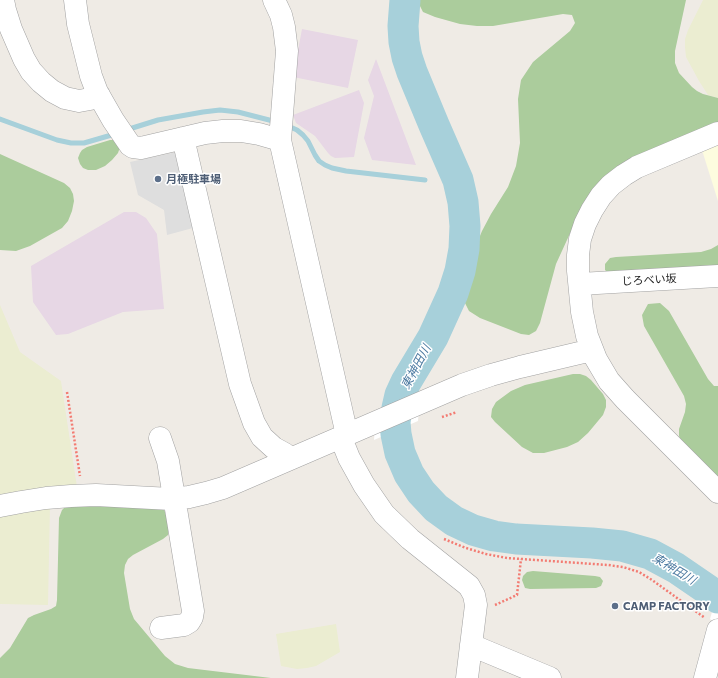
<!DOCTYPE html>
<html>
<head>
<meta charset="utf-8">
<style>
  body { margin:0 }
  canvas { display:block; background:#efebe5 }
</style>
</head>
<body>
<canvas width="718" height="678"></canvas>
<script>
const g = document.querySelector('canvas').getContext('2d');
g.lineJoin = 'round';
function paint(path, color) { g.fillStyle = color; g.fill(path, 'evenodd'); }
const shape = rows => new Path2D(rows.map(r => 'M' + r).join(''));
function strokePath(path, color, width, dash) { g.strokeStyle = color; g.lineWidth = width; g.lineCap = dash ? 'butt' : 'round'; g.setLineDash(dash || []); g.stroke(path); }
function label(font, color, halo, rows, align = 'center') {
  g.font = font + ' Commissioner,"Noto Sans JP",sans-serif'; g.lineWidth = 3; g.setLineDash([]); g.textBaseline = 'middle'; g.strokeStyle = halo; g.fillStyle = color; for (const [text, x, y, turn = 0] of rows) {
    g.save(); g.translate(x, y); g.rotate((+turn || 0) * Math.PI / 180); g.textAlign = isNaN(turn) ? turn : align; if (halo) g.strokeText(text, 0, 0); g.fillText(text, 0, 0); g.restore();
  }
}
paint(shape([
  [302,29,358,40,348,88,293,77],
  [376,59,416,165,372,160,364,138,374,96,368,80],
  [359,90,364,103,354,157,335,158,331,156,328,153,315,136,296,123,293,115],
  [124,212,136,212,146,218,157,234,164,309,123,312,68,334,56,335,33,302,31,266]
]), '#e7d7e5');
paint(shape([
  [718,143,718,201,702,150]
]), '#fdfcdf');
paint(shape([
  [703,0,718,0,718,98,708,95,699,81,686,57,685,47,685,39,688,30],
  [0,305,20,352,61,381,77,487,0,497],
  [50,505,48,605,0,604,0,514],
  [336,624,340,652,316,666,307,668,297,669,281,666,276,634]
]), '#ebedd1');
paint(shape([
  [417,0,686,0,675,51,675,63,679,73,692,87,697,91,703,94,718,98,718,122,633,158,583,205,556,264,540,323,536,331,529,335,521,334,480,318,469,311,464,301,464,288,475,248,482,231,491,214,508,187,516,166,520,143,518,99,521,80,533,62,570,31,575,23,572,15,563,14,493,26,477,26,460,24,435,17,423,12],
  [110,140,115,140,120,147,118,153,112,160,105,166,96,170,88,170,83,168,80,164,78,158,80,153,82,150,87,147],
  [0,154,64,183,70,188,73,194,74,201,72,211,68,221,62,228,30,246,16,251,0,250],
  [718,245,718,269,609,274,605,270,605,264,610,258,616,257,701,252,711,249],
  [660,303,669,311,708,379,714,386,718,386,718,478,682,442,679,436,679,429,685,412,686,404,684,396,644,326,642,315,648,304],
  [573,374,580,374,586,376,591,380,603,394,606,400,606,407,603,415,588,433,578,442,567,447,544,453,533,453,522,447,495,422,491,417,492,409,496,402,511,391,525,385],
  [74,503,164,509,166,515,169,528,168,535,163,539,133,555,128,559,125,565,124,573,130,609,134,619,165,656,175,664,188,668,271,678,0,678,0,658,10,648,28,618,34,615,51,609,56,606,57,600,59,518,62,510,67,505],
  [533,571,595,576,600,577,603,581,601,586,596,588,530,589,525,588,522,580,523,576,527,572]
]), '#abcc9c');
paint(shape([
  [176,152,193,228,167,235,164,210,138,195,130,162]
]), '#dedede');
paint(shape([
  [420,394,418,421,374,440,376,412],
  [718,591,718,626,710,619]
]), '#fff');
strokePath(shape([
  [0,119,57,140,71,143,84,143,115,134],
  [288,126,297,130,303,135,308,141,315,155,319,161,325,165,332,168,346,171,425,180],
  [126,130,158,120,203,112,220,110,238,112,273,121],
  [448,183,459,185]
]), '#a7d0da', 5);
strokePath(shape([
  [405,0,403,26,404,42,407,57,412,72,434,125,458,180,463,202,465,226,464,249,460,271,453,293,433,337,406,382,400,395,397,408,395,422,396,434,400,453,409,474,421,492,436,508,454,521,473,530,494,536,516,539,592,543,622,546,650,554,676,568,714,594,718,598]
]), '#a7d0da', 31);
const minor = shape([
  [3,0,5,10,11,29,24,59,31,71,41,82,52,91,65,98,79,101,90,99,99,95],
  [75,0,78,24,91,76,97,92,113,120,130,145,133,147,141,148,205,133,223,131,241,131,259,134,280,140],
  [274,0,281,15,284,27,287,51,280,140,347,435],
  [718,133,637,167,624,175,611,185,601,196,592,210,585,224,580,239,578,255,578,271,582,312,587,336,596,359,609,381,625,399,718,492],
  [183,138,240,384,254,423,262,437,274,448,285,454,288,460],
  [580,284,718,276],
  [160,438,168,461,193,611,192,617,189,622,184,625,161,628],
  [341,438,349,458,364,485,384,514,410,539,469,586,474,595,476,605,467,678],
  [0,506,21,502,46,498,71,496,96,495,171,499,189,497,206,493,223,488,462,385,491,375,520,367,592,350],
  [471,645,550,678],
  [705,678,718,630]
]);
strokePath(minor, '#a2a2a2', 23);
strokePath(shape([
  [67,392,80,476],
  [442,417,457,412],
  [444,539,466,548,486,554,507,558,608,565,623,567,639,572,652,580,705,618],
  [495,605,517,595,521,559]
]), '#f37b72', 2.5, [2, 2]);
strokePath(minor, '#fff', 22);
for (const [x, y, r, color] of [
  [158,179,4,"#5c6f8a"],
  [615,606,4,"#5c6f8a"]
]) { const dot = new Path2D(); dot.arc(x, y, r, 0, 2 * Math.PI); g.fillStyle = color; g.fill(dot); strokePath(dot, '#fff', 1.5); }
label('bold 11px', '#4e5e75', '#fff', [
  ["月極駐車場",166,179],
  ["CAMP FACTORY",623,606]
], 'left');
label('11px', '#1e1e1e', '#fff', [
  ["じろべい坂",649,280,-3]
]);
label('italic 12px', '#4c7aa1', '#fff', [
  ["東神田川",416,367,-62],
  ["東神田川",674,569,31]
]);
</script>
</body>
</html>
